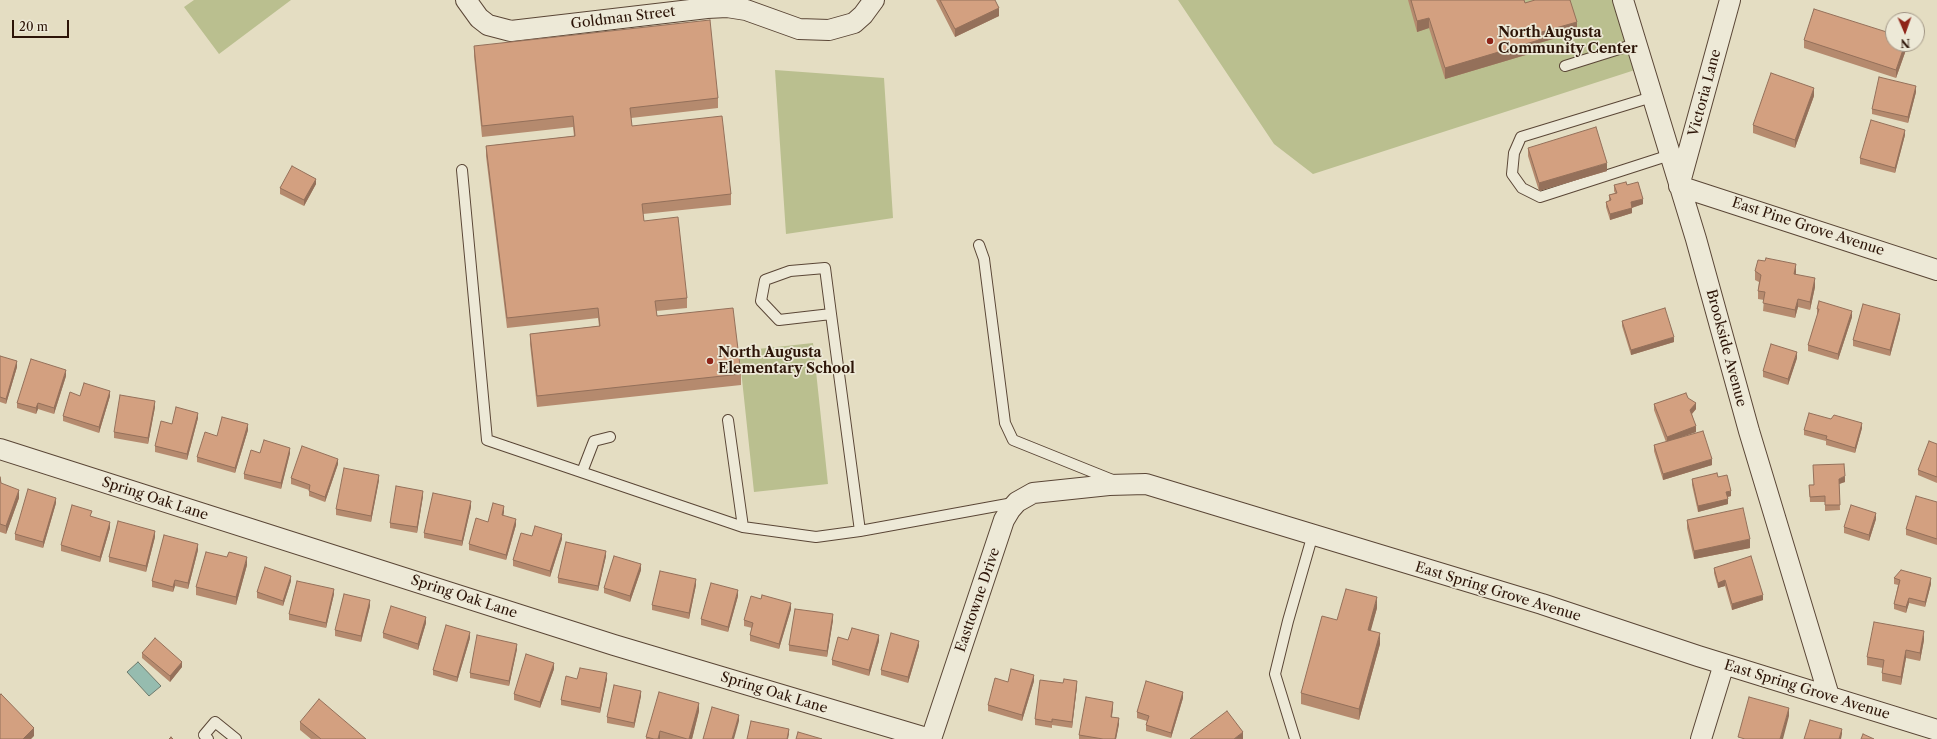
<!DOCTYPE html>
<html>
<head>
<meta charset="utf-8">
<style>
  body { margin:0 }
  #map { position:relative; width:1937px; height:739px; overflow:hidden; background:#e4ddc2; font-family:"Libre Caslon Text",serif }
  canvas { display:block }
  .north { position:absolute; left:1885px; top:12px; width:40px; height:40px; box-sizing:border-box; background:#ede9d7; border:1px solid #a09484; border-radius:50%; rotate:178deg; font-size:11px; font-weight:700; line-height:16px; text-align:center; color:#2c1407 }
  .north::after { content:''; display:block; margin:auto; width:14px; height:18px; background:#8f2418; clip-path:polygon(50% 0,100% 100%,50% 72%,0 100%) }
  .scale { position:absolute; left:12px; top:20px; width:57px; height:18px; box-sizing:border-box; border:2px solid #2c1407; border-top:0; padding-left:5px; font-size:12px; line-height:14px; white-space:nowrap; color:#2c1407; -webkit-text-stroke:3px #ede9d7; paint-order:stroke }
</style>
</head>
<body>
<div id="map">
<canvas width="1937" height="739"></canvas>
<div class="north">N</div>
<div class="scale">20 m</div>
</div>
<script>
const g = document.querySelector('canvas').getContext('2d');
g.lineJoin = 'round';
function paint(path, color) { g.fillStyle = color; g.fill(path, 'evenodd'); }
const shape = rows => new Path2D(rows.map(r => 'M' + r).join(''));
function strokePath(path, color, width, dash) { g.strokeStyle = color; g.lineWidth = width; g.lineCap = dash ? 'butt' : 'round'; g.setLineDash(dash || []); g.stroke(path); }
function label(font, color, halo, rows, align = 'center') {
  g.font = font + ' "Libre Caslon Text",serif'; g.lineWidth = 3.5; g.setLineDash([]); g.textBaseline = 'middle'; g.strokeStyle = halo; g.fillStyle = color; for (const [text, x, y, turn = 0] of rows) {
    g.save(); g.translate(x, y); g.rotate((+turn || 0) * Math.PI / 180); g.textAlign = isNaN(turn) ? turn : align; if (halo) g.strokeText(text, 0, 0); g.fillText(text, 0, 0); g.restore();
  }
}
paint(shape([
  [194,0,291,0,219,54,184,7],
  [1178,0,1617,0,1638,69,1313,174,1274,144],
  [775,70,884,78,893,218,786,234],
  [813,343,828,484,754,492,739,351]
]), '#babf8f');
const water = shape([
  [138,662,161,686,149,696,127,672,138,662]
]);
paint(water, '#96bcaf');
strokePath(water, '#6c796c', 1);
const service = shape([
  [1565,66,1635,44],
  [1652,97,1521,137,1514,153,1512,174,1522,188,1540,197,1670,155],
  [462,170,487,440,743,527,816,537,860,531,1013,503],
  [979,245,984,259,1005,423,1013,440,1115,481],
  [831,314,779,320,761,301,765,280,790,271,825,268,831,314,860,531],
  [728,420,743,527],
  [582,472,594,441,610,437],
  [208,739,204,735,215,722,236,739],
  [1295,739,1275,674,1288,621,1313,534]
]);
const minor = shape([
  [466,0,479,18,488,25,511,31,707,8,727,7,746,10,799,29,829,30,854,23,863,15,874,0],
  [1623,0,1696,239,1749,431,1829,696],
  [1730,0,1679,186,1937,270],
  [0,449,614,645,930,739],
  [931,739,1004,520,1010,510,1017,502,1033,493,1109,485,1146,484,1542,604,1698,656,1937,730],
  [1701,739,1724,664]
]);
strokePath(service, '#5a4636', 12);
strokePath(minor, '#5a4636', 22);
strokePath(service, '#ede9d7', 10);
strokePath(minor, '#ede9d7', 20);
paint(shape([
  [936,0,995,0,999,16,955,37],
  [1408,0,1524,0,1525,3,1577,32,1539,43,1539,51,1445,79,1429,28,1417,32],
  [1804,40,1907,44,1907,47,1896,78,1804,48],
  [474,46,718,98,718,108,631,118,632,126,731,194,731,205,643,214,644,221,687,298,687,308,656,311,657,316,741,374,741,385,537,407,530,344,530,334,599,326,598,318,507,328,486,156,486,146,574,136,573,127,482,137,474,56],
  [1916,92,1908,123,1872,114,1872,109],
  [1814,96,1795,148,1753,133,1753,125],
  [1905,135,1895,173,1860,164,1860,158],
  [1528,148,1607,171,1539,191,1528,156],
  [316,184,304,206,280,194,280,188],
  [1614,185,1627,185,1643,204,1632,208,1632,213,1610,220,1606,207,1606,202,1609,201,1609,195,1615,193,1614,191],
  [1765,261,1796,272,1796,275,1815,287,1810,310,1798,307,1795,318,1763,311,1764,300,1758,299,1758,291,1759,282,1755,280,1755,271],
  [1817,309,1852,317,1838,360,1808,351,1808,345,1818,314,1817,314],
  [1900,319,1890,356,1853,346,1853,340],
  [1622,321,1674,342,1631,355,1622,326],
  [0,356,17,367,6,404,0,402],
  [1797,358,1788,385,1763,377,1763,371],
  [66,376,54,414,38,409,36,414,17,408,17,403],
  [80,396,110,396,99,433,63,421,63,416],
  [1688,398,1696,409,1692,414,1696,432,1682,437,1712,465,1663,480,1654,451,1654,445,1666,442,1654,410,1654,404],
  [155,407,148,444,114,438,114,432],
  [198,418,187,460,155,452,155,446,172,424],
  [1862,428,1855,453,1826,445,1826,441,1804,435,1804,430],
  [248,430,235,473,197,462,197,457,217,436],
  [1937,444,1937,483,1918,475,1918,470],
  [260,453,290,453,281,489,244,479,244,474],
  [338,464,325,502,309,496,309,490,291,484,291,478],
  [0,477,1,483,19,498,6,534,0,532],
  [1718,477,1731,496,1728,497,1728,504,1698,512,1692,485,1692,479],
  [379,480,371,522,336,515,336,509],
  [1845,482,1839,484,1840,510,1825,511,1825,502,1810,502,1809,485],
  [423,496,417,533,390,528,390,523],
  [1937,502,1937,545,1906,535,1906,529],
  [56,503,43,548,15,540,15,534],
  [471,507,462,546,424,538,424,533],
  [504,512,503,516,516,525,506,560,469,550,469,544,488,522],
  [91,517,110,528,100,562,61,551,61,545],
  [1876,519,1869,541,1844,533,1844,527],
  [1687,520,1750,548,1694,559,1687,528],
  [532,536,562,539,550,577,513,566,513,560],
  [155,537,146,572,109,562,109,557],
  [198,550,188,589,175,586,173,592,152,587,152,581],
  [606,556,598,591,558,583,558,578],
  [247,565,236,605,196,595,196,587],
  [1714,568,1763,600,1732,610,1725,586,1718,588,1714,573],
  [641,570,630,602,604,593,604,588],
  [1894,578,1931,584,1925,607,1909,603,1906,613,1894,609,1894,604,1898,585,1894,584],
  [291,581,283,606,257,598,257,592],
  [696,585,689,619,652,610,652,605],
  [334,594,326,628,289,620,289,614],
  [738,596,728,632,701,625,701,619],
  [370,606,361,642,335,636,335,630],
  [1377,608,1370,631,1380,644,1359,720,1301,704,1301,693,1337,620],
  [791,609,779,649,750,641,750,635,752,628,744,626,744,620],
  [833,620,827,657,789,651,789,645],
  [426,623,418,650,383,638,383,633],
  [470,638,457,682,433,675,433,670],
  [848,640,879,641,869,676,832,665,832,660],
  [1924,640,1920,661,1906,658,1901,685,1882,681,1882,673,1883,668,1867,665,1867,657],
  [919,646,908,683,881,675,881,670],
  [517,649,509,686,470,678,470,673],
  [142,653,182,667,170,682,142,658],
  [554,669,540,708,514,700,514,694],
  [577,679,607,679,600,713,561,705,561,700],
  [1034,681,1022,721,988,711,988,705,1008,682],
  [1077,686,1072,728,1052,725,1052,728,1035,725,1035,719],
  [641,696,634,728,607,723,607,717],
  [1183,698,1171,738,1146,731,1146,725,1147,721,1137,718,1137,712],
  [1113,707,1112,717,1119,724,1116,739,1079,739,1079,735],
  [699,711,692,739,646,739,646,737],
  [300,722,366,739,311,739,300,730]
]), '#b58a6e');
paint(shape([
  [999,8,999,16,955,37,955,29],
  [1429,18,1429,28,1417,32,1417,21],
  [1577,22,1577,32,1539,43,1539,51,1445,79,1445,68,1538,33],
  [1905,44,1907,44,1907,47,1896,78,1896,70],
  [1916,86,1916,92,1908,123,1908,117],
  [1814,88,1814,96,1795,148,1795,140],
  [1905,130,1905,135,1895,173,1895,168],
  [1607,163,1607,171,1539,191,1539,183],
  [316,179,316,184,304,206,304,200],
  [1643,199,1643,204,1631,208,1631,202],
  [1632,208,1632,213,1610,220,1610,214],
  [1796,264,1796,272,1794,282,1794,274],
  [1815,278,1815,287,1810,310,1810,302],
  [1798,299,1798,307,1795,318,1795,310],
  [1852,311,1852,317,1838,360,1838,354],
  [1900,314,1900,319,1890,356,1890,350],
  [1674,337,1674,342,1631,355,1631,350],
  [1797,352,1797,358,1788,385,1788,379],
  [17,361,17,367,6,404,6,399],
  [66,370,66,376,54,414,54,408],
  [110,391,110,396,99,433,99,427],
  [155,401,155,407,148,444,148,438],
  [38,403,38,409,36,414,36,408],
  [1696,403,1696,409,1690,416,1690,410],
  [198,413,198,418,187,460,187,454],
  [1862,423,1862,428,1855,453,1855,448],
  [248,424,248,430,235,473,235,468],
  [1696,426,1696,432,1667,442,1667,437],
  [290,448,290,453,281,489,281,483],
  [338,459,338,464,325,502,325,497],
  [1712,459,1712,465,1663,480,1663,474],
  [379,475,379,480,371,522,371,516],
  [1845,476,1845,482,1839,484,1839,479],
  [19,490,19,498,6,534,6,526],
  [423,491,423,496,417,533,417,527],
  [1731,491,1731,496,1726,497,1726,492],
  [56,498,56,503,43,548,43,542],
  [1728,499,1728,504,1698,512,1698,506],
  [471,501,471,507,462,546,462,541],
  [504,506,504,512,502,521,502,515],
  [1876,513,1876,519,1869,541,1869,535],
  [516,519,516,525,506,560,506,555],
  [110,522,110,528,100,562,100,557],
  [155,531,155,537,146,572,146,566],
  [562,534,562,539,550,577,550,571],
  [1750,539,1750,548,1694,559,1694,551],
  [198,544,198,550,188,589,188,583],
  [606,551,606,556,598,591,598,586],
  [247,557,247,565,236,605,236,597],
  [641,564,641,570,630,602,630,596],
  [291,576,291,581,283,606,283,601],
  [1931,578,1931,584,1925,607,1925,602],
  [696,579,696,585,689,619,689,613],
  [175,580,175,586,173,592,173,587],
  [1725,580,1725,586,1718,588,1718,583],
  [334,589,334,594,326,628,326,623],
  [738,590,738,596,728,632,728,627],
  [1763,595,1763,600,1732,610,1732,604],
  [1377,597,1377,608,1368,641,1368,630],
  [1909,598,1909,603,1906,613,1906,607],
  [370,600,370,606,361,642,361,636],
  [791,603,791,609,779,649,779,644],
  [833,614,833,620,827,657,827,651],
  [426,617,426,623,418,650,418,644],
  [1924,631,1924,640,1920,661,1920,653],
  [470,632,470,638,457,682,457,677],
  [1380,633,1380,644,1359,720,1359,709],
  [879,635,879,641,869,676,869,670],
  [919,641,919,646,908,683,908,677],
  [517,644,517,649,509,686,509,681],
  [1906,650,1906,658,1901,685,1901,677],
  [182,662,182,667,170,682,170,676],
  [554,663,554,669,540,708,540,702],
  [607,673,607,679,600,713,600,708],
  [1034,675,1034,681,1022,721,1022,715],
  [1077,681,1077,686,1072,728,1072,722],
  [641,691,641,696,634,728,634,723],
  [1183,692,1183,698,1171,738,1171,733],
  [1113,702,1113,707,1111,722,1111,717],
  [699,703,699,711,692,739,689,739],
  [1789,708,1789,716,1783,739,1780,739],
  [739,715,739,721,734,739,732,739],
  [1119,718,1119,724,1116,739,1115,739],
  [34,728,34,736,31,739,23,739],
  [789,729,789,734,788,739,787,739],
  [1842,729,1842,734,1841,739,1839,739],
  [660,731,660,739,658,739],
  [1243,732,1243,739,1234,739]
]), '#94705a');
const building = shape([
  [940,0,995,0,999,8,955,29,940,0],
  [1411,0,1524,0,1525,3,1535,0,1570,0,1577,22,1538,33,1539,40,1445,68,1429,18,1417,21,1411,0],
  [1814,9,1893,34,1893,44,1905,44,1896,70,1804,40,1814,9],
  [710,20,718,98,630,108,632,126,722,116,731,194,642,204,644,221,678,217,687,298,655,301,657,316,733,308,741,374,537,396,530,334,600,326,598,308,507,318,486,146,575,136,573,116,482,126,474,46,710,20],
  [1771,73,1814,88,1795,140,1753,125,1771,73],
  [1879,77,1916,86,1908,117,1872,109,1879,77],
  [1871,120,1905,130,1895,168,1860,158,1871,120],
  [1596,127,1607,163,1539,183,1528,148,1596,127],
  [292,166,316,179,304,200,280,188,292,166],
  [1626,182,1627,185,1638,182,1643,199,1631,202,1632,208,1610,214,1606,202,1611,200,1609,195,1617,193,1614,185,1626,182],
  [1766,258,1796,264,1794,274,1815,278,1810,302,1798,299,1795,310,1763,303,1765,292,1758,291,1761,275,1755,271,1758,260,1765,261,1766,258],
  [1819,301,1852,311,1838,354,1808,345,1819,309,1817,309,1819,301],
  [1863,304,1900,314,1890,350,1853,340,1863,304],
  [1665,308,1674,337,1631,350,1622,321,1665,308],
  [1771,344,1797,352,1788,379,1763,371,1771,344],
  [0,356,17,361,6,399,0,397,0,356],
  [31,359,66,370,54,408,38,403,36,408,17,403,31,359],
  [84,383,110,391,99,427,63,416,70,392,80,396,84,383],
  [1686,393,1688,398,1696,403,1690,410,1696,426,1667,437,1654,404,1686,393],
  [120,395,155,401,148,438,114,432,120,395],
  [176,407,198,413,187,454,155,446,161,421,172,424,176,407],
  [1809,413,1831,419,1834,415,1862,423,1855,448,1826,439,1827,436,1804,430,1809,413],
  [222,417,248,424,235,468,197,457,205,432,217,436,222,417],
  [1703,431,1712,459,1663,474,1654,445,1703,431],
  [264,440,290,448,281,483,244,474,251,450,260,453,264,440],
  [1929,441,1937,444,1937,477,1918,470,1929,441],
  [302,446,338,459,325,497,309,491,310,485,291,478,302,446],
  [1844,464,1845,476,1839,479,1840,505,1825,505,1825,496,1810,497,1809,485,1814,485,1813,465,1844,464],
  [344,468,379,475,371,516,336,509,344,468],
  [1717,473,1718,477,1727,475,1731,491,1726,492,1728,499,1698,506,1692,479,1717,473],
  [0,477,1,483,19,490,6,526,0,524,0,477],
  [396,486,423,491,417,527,390,523,396,486],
  [28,489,56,498,43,542,15,534,28,489],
  [433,493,471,501,462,541,424,533,433,493],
  [1916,496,1937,502,1937,539,1906,529,1916,496],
  [493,503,504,506,502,515,516,519,506,555,469,544,476,518,488,522,493,503],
  [72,505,92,511,90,516,110,522,100,557,61,545,72,505],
  [1851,505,1876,513,1869,535,1844,527,1851,505],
  [1743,508,1750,539,1694,551,1687,520,1743,508],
  [118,521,155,531,146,566,109,557,118,521],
  [535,526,562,534,550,571,513,560,521,533,532,536,535,526],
  [164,535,198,544,188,583,175,580,173,587,152,581,164,535],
  [566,542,606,551,598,586,558,578,566,542],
  [206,552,227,557,229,552,247,557,236,597,196,587,206,552],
  [614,556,641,564,630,596,604,588,614,556],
  [1751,556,1763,595,1732,604,1725,580,1718,583,1714,568,1751,556],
  [265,567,291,576,283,601,257,592,265,567],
  [1901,570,1931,578,1925,602,1909,598,1906,607,1894,604,1900,580,1894,578,1901,570],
  [660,571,696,579,689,613,652,605,660,571],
  [297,581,334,589,326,623,289,614,297,581],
  [711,583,738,590,728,627,701,619,711,583],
  [1346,589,1377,597,1368,630,1380,633,1359,709,1301,693,1322,616,1337,620,1346,589],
  [344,594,370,600,361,636,335,630,344,594],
  [762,595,791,603,779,644,750,635,753,623,744,620,751,596,761,599,762,595],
  [391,606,426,617,418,644,383,633,391,606],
  [795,609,833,614,827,651,789,645,795,609],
  [1874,622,1924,631,1920,653,1906,650,1901,677,1882,673,1884,660,1867,657,1874,622],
  [446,625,470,632,457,677,433,670,446,625],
  [852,628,879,635,869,670,832,660,838,637,848,640,852,628],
  [891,633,919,641,908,677,881,670,891,633],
  [477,635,517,644,509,681,470,673,477,635],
  [155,638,182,662,170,676,142,653,155,638],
  [526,654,554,663,540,702,514,694,526,654],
  [580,668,607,673,600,708,561,700,566,676,577,679,580,668],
  [1011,669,1034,675,1022,715,988,705,995,678,1008,682,1011,669],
  [1064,679,1077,681,1072,722,1052,719,1052,722,1035,719,1040,680,1063,683,1064,679],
  [1146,681,1183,692,1171,733,1146,725,1149,716,1137,712,1146,681],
  [614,685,641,691,634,723,607,717,614,685],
  [659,692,699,703,689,739,687,739,660,731,658,739,654,739,646,737,659,692],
  [1,694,34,728,23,739,0,739,0,695,1,694],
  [1086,697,1113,702,1111,717,1119,718,1115,739,1103,739,1079,735,1086,697],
  [1749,697,1789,708,1780,739,1745,739,1738,737,1749,697],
  [319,699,366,739,321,739,300,722,319,699],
  [712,707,739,715,732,739,703,739,712,707],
  [1227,711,1243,732,1234,739,1190,739,1227,711],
  [1810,720,1842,729,1839,739,1804,739,1810,720],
  [751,721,789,729,787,739,747,739,751,721],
  [798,732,822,739,796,739,798,732],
  [1863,734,1874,739,1861,739,1863,734],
  [171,737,173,739,169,739,171,737]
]);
paint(building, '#d3a080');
strokePath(building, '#94705a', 1);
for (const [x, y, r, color] of [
  [1490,41,4,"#8f2418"],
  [710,361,4,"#8f2418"]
]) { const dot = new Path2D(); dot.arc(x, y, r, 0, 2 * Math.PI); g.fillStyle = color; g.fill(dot); strokePath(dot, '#ede9d7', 1.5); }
label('14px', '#2c1407', '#ede9d7', [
  ["Goldman Street",623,18,-7],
  ["Victoria Lane",1705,93,-75],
  ["East Pine Grove Avenue",1808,227,18],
  ["Brookside Avenue",1726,348,75],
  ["Spring Oak Lane",155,499,18],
  ["East Spring Grove Avenue",1498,592,17],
  ["Spring Oak Lane",464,597,18],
  ["Easttowne Drive",978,600,-71],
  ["East Spring Grove Avenue",1807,690,17],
  ["Spring Oak Lane",774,693,17]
]);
label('bold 14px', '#2c1407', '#ede9d7', [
  ["North Augusta",1498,33],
  ["Community Center",1498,49],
  ["North Augusta",718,353],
  ["Elementary School",718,369]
], 'left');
</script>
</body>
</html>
